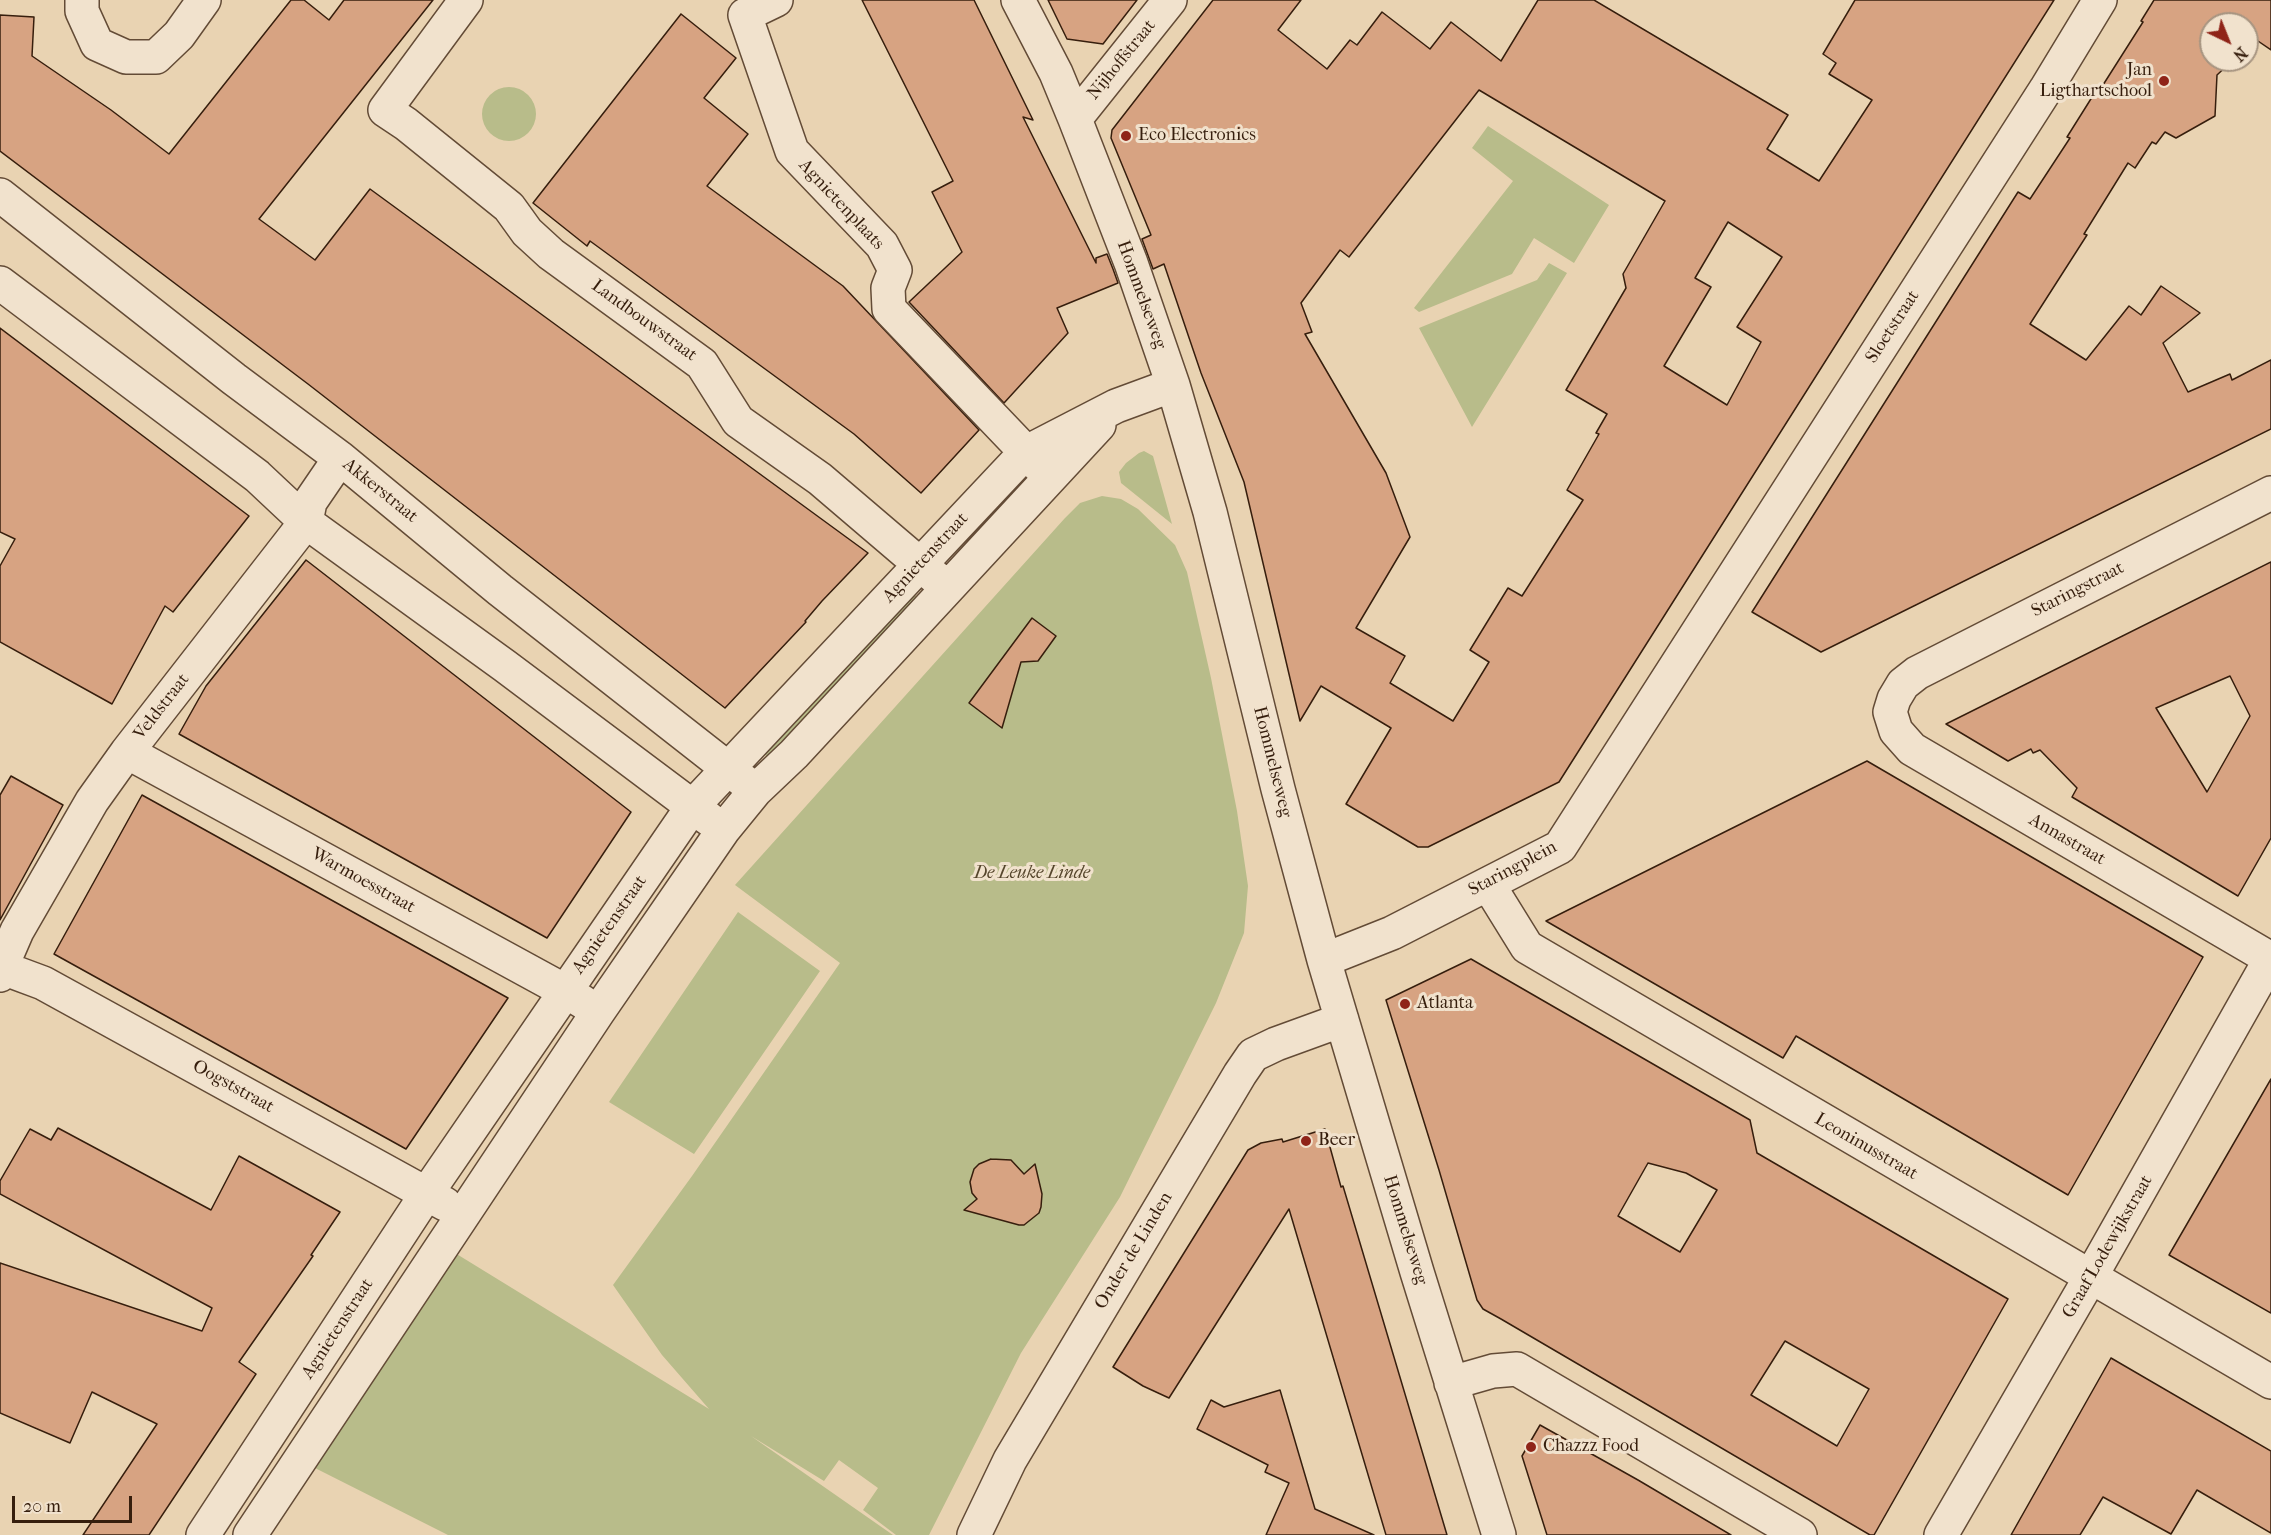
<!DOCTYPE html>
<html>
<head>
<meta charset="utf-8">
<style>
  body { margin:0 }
  #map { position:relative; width:2271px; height:1535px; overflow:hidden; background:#e9d3b2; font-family:"IM FELL French Canon",serif }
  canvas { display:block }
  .north { position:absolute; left:2199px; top:12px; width:60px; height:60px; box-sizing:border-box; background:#f1e2cd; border:2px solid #a69480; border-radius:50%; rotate:137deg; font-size:16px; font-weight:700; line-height:24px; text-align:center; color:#361e0d }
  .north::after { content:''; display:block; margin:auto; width:21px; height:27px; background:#8f2418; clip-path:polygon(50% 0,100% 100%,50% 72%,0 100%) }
  .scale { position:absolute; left:12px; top:1496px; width:120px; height:27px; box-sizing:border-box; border:3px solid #361e0d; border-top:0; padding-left:8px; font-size:18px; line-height:21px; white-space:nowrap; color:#361e0d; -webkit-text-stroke:4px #f1e2cd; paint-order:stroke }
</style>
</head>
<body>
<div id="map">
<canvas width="2271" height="1535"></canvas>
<div class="north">N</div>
<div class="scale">20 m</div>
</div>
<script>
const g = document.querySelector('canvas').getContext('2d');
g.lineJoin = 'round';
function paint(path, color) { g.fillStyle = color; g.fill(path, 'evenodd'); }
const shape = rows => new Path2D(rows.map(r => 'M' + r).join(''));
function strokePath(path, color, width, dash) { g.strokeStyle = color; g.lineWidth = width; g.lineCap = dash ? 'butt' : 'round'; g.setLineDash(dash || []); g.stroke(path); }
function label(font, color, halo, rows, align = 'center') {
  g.font = font + ' "IM FELL French Canon",serif'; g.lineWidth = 6; g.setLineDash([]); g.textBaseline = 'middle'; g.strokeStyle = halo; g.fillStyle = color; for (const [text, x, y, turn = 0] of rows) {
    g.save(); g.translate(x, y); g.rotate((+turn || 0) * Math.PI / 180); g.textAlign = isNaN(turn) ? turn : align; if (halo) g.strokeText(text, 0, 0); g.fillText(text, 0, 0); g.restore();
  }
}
paint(shape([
  '482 114a27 27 0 1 1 54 0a27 27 0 1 1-54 0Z',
  [1488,126,1609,205,1574,263,1534,238,1512,274,1419,312,1414,308,1513,181,1472,148],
  [1549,263,1567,273,1472,427,1419,328,1537,280],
  [1144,451,1153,456,1172,524,1121,483,1119,472,1126,463,1139,453],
  [1102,496,1121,499,1138,509,1175,545,1187,572,1211,678,1237,811,1248,886,1244,933,1216,1003,1120,1197,1021,1353,929,1535,896,1535,863,1510,878,1488,839,1460,824,1481,751,1436,893,1535,448,1535,311,1466,455,1253,709,1409,662,1355,613,1285,692,1176,840,963,735,885,1065,518,1080,503],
  [909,590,923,602,775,764,762,752],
  [738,912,820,971,694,1154,609,1102]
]), '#b8bc8a');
const building = shape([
  [291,0,304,0,329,20,344,0,433,0,259,219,315,260,370,189,868,553,822,601,805,621,806,622,725,708,308,384,0,151,0,15,34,17,32,56,111,110,169,154,291,0],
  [862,0,974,0,1033,120,1023,117,1096,263,1096,258,1107,254,1113,269,1118,283,1057,308,1068,333,1004,403,909,302,962,252,932,192,953,181,862,0],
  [1048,0,1137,0,1103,44,1067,39,1048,0],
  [1213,0,1301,0,1278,30,1327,69,1350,40,1357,45,1382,12,1430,49,1451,22,1501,61,1538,0,1594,0,1788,115,1767,149,1819,181,1872,100,1829,74,1836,63,1823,54,1855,0,2054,0,1559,782,1428,847,1418,847,1346,804,1391,728,1321,686,1300,721,1244,482,1201,373,1164,264,1153,269,1142,239,1151,235,1111,138,1112,130,1213,0],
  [1479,90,1665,201,1623,274,1626,288,1566,390,1607,414,1596,433,1599,434,1567,490,1583,500,1522,596,1508,588,1470,650,1489,662,1453,721,1390,683,1405,656,1356,628,1410,537,1386,473,1305,334,1312,332,1301,303,1340,250,1349,257,1479,90],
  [1728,222,1782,257,1737,327,1761,342,1727,405,1664,366,1711,287,1695,278,1728,222],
  [2154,0,2271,0,2271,50,2255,39,2247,47,2247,24,2211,24,2211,60,2233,60,2217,75,2215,116,2176,138,2165,132,2156,144,2152,142,2135,168,2128,163,2084,234,2087,235,2030,324,2086,360,2129,306,2141,315,2161,286,2200,313,2163,343,2188,392,2230,374,2232,380,2271,360,2271,429,1821,652,1752,612,2018,192,2030,199,2070,138,2067,137,2094,94,2096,96,2143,22,2141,21,2154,0],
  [681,14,736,58,704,98,748,134,707,186,843,286,979,430,921,493,854,434,590,241,587,246,533,203,681,14],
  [0,328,249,516,173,612,165,606,112,704,0,642,0,566,15,539,0,532,0,328],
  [306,560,631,812,547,938,179,734,206,686,306,560],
  [2271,562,2271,838,2238,896,2072,797,2077,788,2040,750,2033,753,2031,749,2008,761,1946,724,2271,562],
  [2230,676,2250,716,2207,792,2156,708,2230,676],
  [1032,618,1056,636,1038,661,1021,662,1002,728,969,703,1032,618],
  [1867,761,2203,957,2068,1195,1796,1036,1783,1058,1546,921,1867,761],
  [11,776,63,805,0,920,0,795,11,776],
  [142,795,508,998,406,1149,54,954,142,795],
  [1471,959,1750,1120,1757,1153,2008,1299,1874,1535,1870,1535,1501,1319,1483,1309,1477,1300,1439,1170,1386,1000,1471,959],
  [1648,1163,1686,1173,1717,1190,1680,1252,1618,1216,1648,1163],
  [1785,1341,1869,1389,1837,1446,1751,1395,1785,1341],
  [2271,1079,2271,1313,2169,1255,2271,1079],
  [58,1128,211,1210,239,1156,340,1212,311,1255,313,1256,239,1362,256,1374,149,1535,83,1535,157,1424,92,1392,70,1443,0,1413,0,1263,202,1331,212,1308,0,1194,0,1181,30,1129,51,1140,58,1128],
  [1325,1129,1341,1187,1343,1186,1447,1535,1386,1535,1289,1209,1169,1398,1143,1386,1113,1367,1248,1150,1261,1143,1282,1139,1283,1142,1325,1129],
  [991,1159,1011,1160,1024,1174,1035,1164,1042,1194,1041,1207,1039,1213,1024,1225,1019,1225,964,1210,977,1199,972,1193,970,1182,974,1169,979,1164,991,1159],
  [2111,1358,2271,1451,2271,1533,2197,1490,2171,1534,2103,1497,2080,1535,2011,1535,2111,1358],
  [1280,1390,1315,1509,1374,1535,1266,1535,1289,1483,1265,1472,1268,1465,1197,1429,1211,1400,1224,1407,1280,1390],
  [1540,1425,1638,1480,1731,1535,1547,1535,1522,1456,1540,1425]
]);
paint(building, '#d7a382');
strokePath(building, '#361e0d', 1.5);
const minor = shape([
  [82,0,82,11,97,44,126,57,156,57,179,35,204,0],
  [466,0,385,110,406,124,509,207,527,232,551,254,702,364,738,421,820,479,936,578],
  [776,0,745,15,792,151,882,245,895,270,888,288,889,309,1042,469],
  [1018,0,1056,73,1075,119,1131,263,1173,385,1210,512,1278,789,1324,960,1417,1272,1499,1535],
  [1075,119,1170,0],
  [0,195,234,379,340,458,500,590,745,782],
  [0,283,257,476,306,522,505,666,709,819],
  [2271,493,1917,673,1903,684,1894,699,1890,712,1896,731,1912,749,2271,959],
  [127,752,565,991,583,1002],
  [1488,884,1527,947,2271,1382],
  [1324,960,1392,933,1560,847,2046,89,2100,0],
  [0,967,43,983,445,1204],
  [0,975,1,968,17,931,92,801,127,752,306,522,310,502,340,458],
  [1451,1383,1493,1371,1517,1369,1800,1535],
  [203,1535,427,1193,692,807,1025,453,1116,406,1173,385],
  [250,1535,598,1012,724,829,755,791,794,754,1099,425],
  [974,1535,1010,1460,1240,1074,1253,1055,1276,1044,1342,1020],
  [1941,1535,2090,1278,2271,958]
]);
strokePath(minor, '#634b36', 36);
strokePath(minor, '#f1e2cd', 33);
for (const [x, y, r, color] of [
  [2164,81,6,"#8f2418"],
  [1126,136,6,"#8f2418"],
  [1405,1004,6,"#8f2418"],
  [1306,1141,6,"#8f2418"],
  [1531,1447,6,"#8f2418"]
]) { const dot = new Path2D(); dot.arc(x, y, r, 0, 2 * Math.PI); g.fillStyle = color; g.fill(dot); strokePath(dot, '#f1e2cd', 2); }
label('18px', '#361e0d', '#f1e2cd', [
  ["Nijhoffstraat",1122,60,-51],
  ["Agnietenplaats",841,205,47],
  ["Hommelseweg",1141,295,70],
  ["Landbouwstraat",644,321,36],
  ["Sloetstraat",1893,327,-57],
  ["Akkerstraat",380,491,39],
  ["Agnietenstraat",926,558,-47],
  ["Staringstraat",2078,590,-27],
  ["Veldstraat",162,707,-52],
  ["Hommelseweg",1272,762,76],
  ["Annastraat",2067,840,30],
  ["Staringplein",1513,869,-28],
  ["Warmoesstraat",363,881,29],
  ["Agnietenstraat",610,925,-55],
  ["Oogststraat",233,1087,29],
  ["Leoninusstraat",1866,1147,30],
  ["Hommelseweg",1405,1230,73],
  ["Graaf Lodewijkstraat",2108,1247,-60],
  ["Onder de Linden",1134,1251,-59],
  ["Agnietenstraat",338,1329,-57]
]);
label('18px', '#361e0d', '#f1e2cd', [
  ["Jan",2152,71,"right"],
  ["Ligthartschool",2152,92,"right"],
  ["Eco Electronics",1138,136],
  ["Atlanta",1417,1004],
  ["Beer",1318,1141],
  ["Chazzz Food",1543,1447]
], 'left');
label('italic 18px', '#56462c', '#f1e2cd', [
  ["De Leuke Linde",1032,874]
]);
</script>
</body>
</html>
